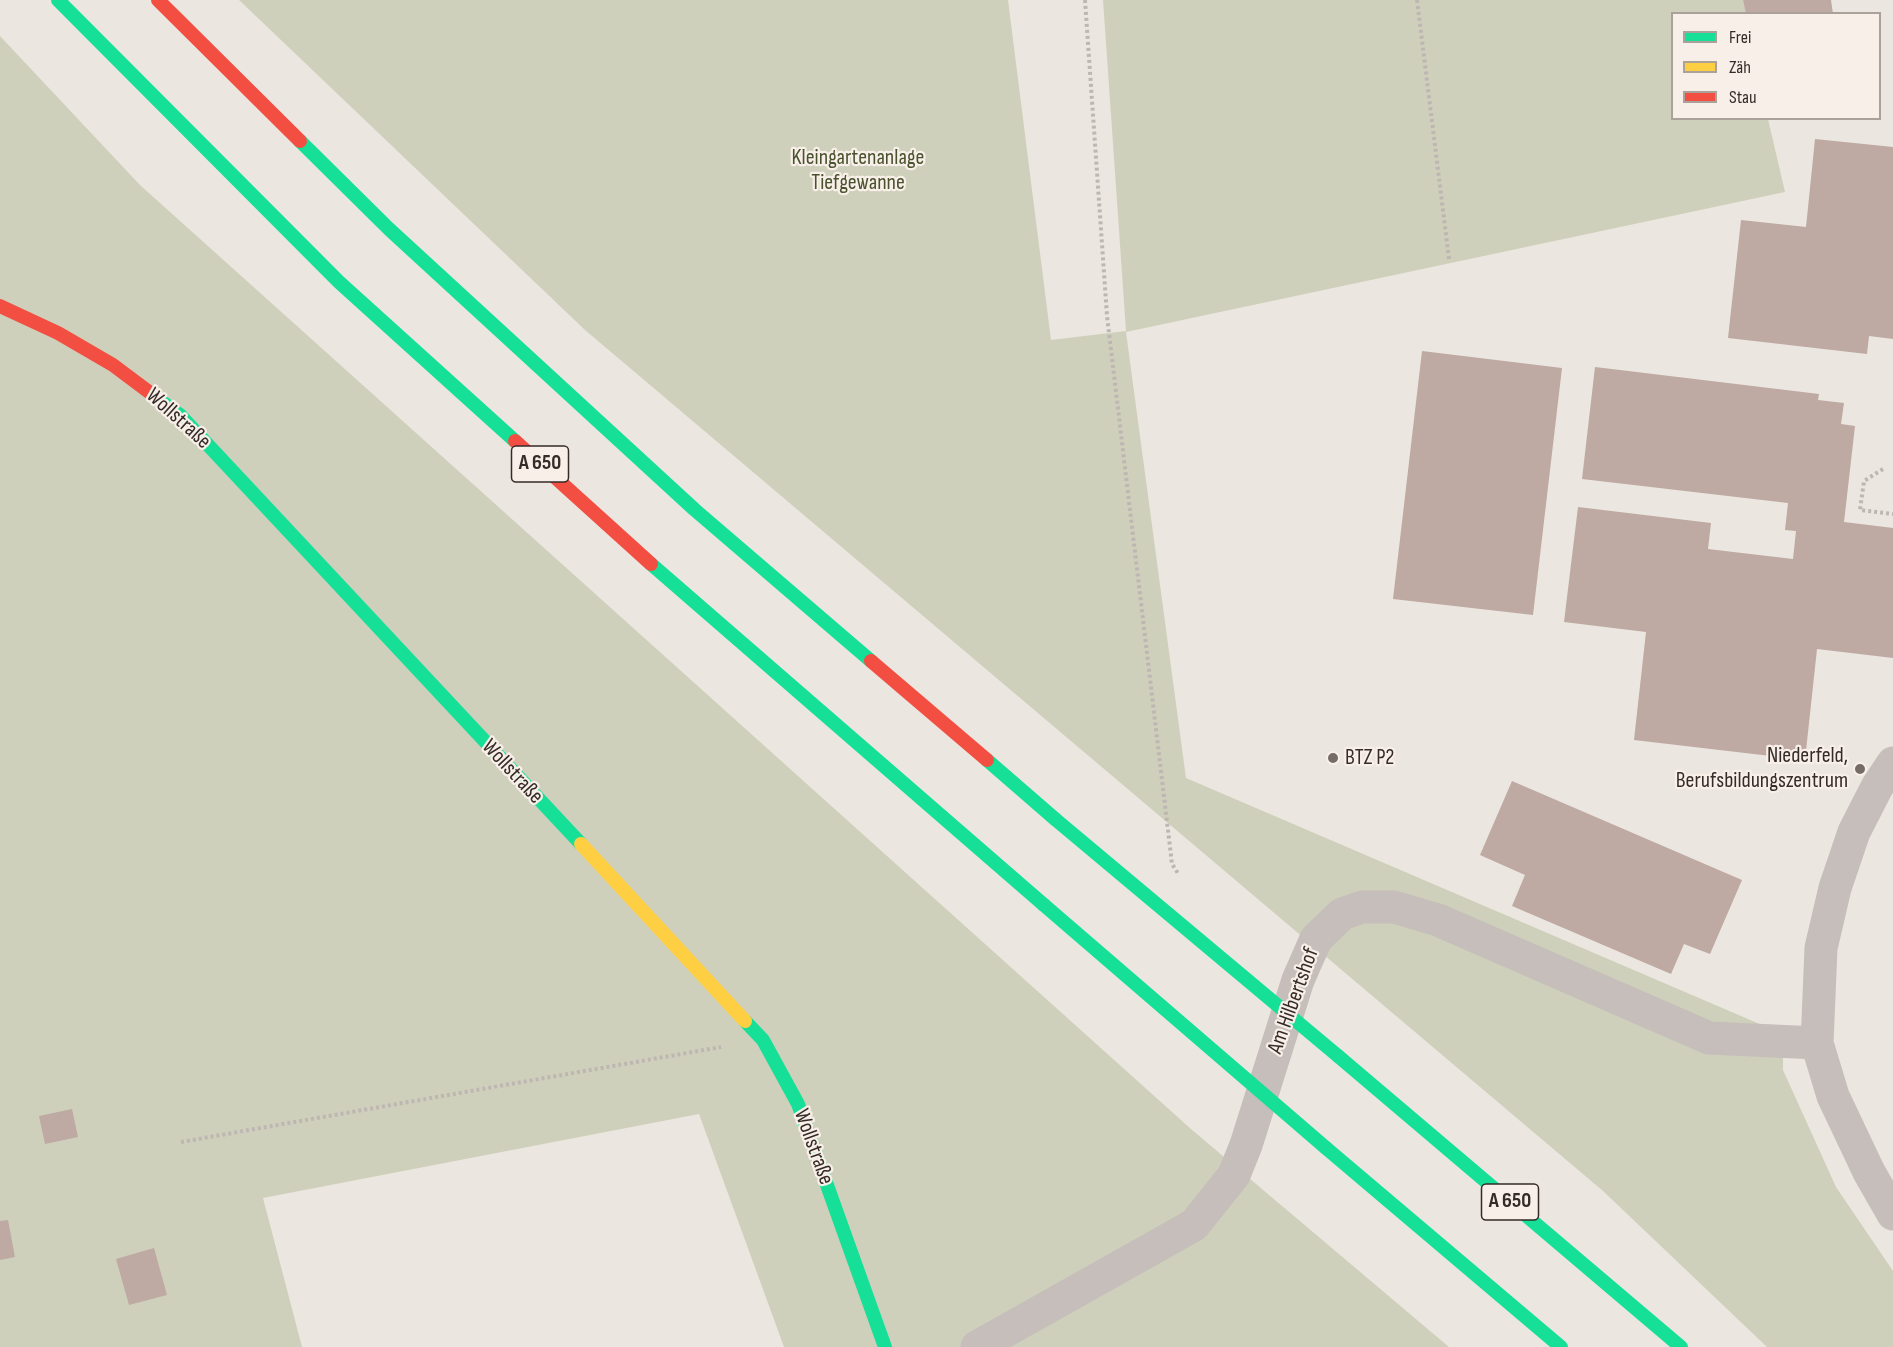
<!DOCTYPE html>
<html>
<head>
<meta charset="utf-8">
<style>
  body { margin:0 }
  #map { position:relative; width:1893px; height:1347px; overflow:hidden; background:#ece6e0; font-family:"Sofia Sans Condensed",sans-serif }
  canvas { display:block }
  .legend { position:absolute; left:1671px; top:12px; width:210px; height:108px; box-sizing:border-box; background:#f8efe8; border:2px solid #aaa19b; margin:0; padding:8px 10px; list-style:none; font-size:18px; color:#352b28 }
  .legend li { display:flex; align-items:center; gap:12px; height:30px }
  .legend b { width:30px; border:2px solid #aaa19b }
</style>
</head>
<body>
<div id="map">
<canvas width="1893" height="1347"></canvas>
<ul class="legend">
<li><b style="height:8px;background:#16e098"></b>Frei</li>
<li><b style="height:8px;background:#ffcf43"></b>Zäh</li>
<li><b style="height:8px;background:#f24e42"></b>Stau</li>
</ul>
</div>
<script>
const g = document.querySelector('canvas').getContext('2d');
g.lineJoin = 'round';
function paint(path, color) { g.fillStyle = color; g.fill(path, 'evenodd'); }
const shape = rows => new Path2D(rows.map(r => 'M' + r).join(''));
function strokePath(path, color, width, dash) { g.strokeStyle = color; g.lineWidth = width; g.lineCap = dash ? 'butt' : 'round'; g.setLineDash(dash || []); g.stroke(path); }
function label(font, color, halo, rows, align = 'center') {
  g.font = font + ' "Sofia Sans Condensed",sans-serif'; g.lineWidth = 4.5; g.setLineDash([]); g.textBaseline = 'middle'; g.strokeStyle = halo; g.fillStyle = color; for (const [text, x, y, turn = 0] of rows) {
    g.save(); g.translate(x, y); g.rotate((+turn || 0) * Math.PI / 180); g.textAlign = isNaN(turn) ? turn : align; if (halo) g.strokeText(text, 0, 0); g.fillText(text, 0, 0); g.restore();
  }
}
paint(shape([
  [239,0,1008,0,1051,340,1126,331,1103,0,1743,0,1746,13,1672,14,1672,118,1768,119,1785,192,1126,332,1186,778,1783,1034,1783,1070,1836,1187,1893,1271,1893,1347,1767,1347,1603,1191,585,330],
  [0,36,140,185,1191,1129,1449,1347,784,1347,699,1114,263,1198,302,1347,0,1347]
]), '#cfd0bb');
paint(shape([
  [1743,0,1831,0,1833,14,1746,14],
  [1815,139,1893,147,1893,339,1869,336,1867,354,1728,338,1741,220,1806,227],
  [1422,351,1562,368,1533,615,1393,599],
  [1595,367,1819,394,1818,400,1844,403,1841,424,1855,426,1844,522,1893,528,1893,658,1817,649,1805,760,1634,740,1646,632,1564,622,1578,507,1711,523,1708,549,1793,559,1796,531,1785,530,1788,503,1582,479],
  [1512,781,1742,880,1710,954,1684,944,1671,974,1512,906,1525,875,1480,855],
  [72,1109,78,1137,45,1144,39,1116],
  [8,1220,15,1257,0,1260,0,1221],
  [154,1248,167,1295,129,1305,116,1259]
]), '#bea9a3');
strokePath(shape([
  [1085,0,1107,316,1172,864,1179,875],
  [1417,0,1449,259],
  [1883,469,1864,481,1860,510,1893,514],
  [181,1142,721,1047]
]), '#beb6b2', 4, [3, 3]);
strokePath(shape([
  [1893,763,1877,787,1854,832,1835,888,1821,948,1817,1043,1833,1096,1869,1172,1893,1214],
  [977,1347,1194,1225,1234,1175,1246,1145,1298,980,1316,939,1342,914,1362,907,1394,907,1438,920,1709,1038,1817,1043]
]), '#c5beba', 33);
strokePath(shape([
  [58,0,339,282,515,441],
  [300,141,389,229,695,510,871,661],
  [153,395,180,415,581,844],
  [651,564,1044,905],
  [987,760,1055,819],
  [745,1021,763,1040,798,1104,885,1347],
  [1338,1056,1681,1347],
  [1326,1148,1561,1347]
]), '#16e098', 14);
strokePath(shape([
  [581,844,745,1021]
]), '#ffcf43', 14);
strokePath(shape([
  [158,0,300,141],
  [0,306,58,333,113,365,153,395],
  [515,441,651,564],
  [871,661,987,760]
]), '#f24e42', 14);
strokePath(shape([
  [1055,819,1338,1056],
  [1044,905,1326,1148]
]), '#16e098', 14);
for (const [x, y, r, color] of [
  [1333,758,6,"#756c68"],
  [1860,769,6,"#756c68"]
]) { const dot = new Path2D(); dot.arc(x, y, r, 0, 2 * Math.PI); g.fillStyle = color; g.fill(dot); strokePath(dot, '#f8efe8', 2); }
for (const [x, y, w] of [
  [540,464,57],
  [1510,1202,57]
]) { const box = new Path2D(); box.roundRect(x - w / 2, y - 18, w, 36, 4.5); g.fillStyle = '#f8efe8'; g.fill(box); strokePath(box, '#352b28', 1.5); }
label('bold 21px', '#352b28', null, [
  ["A 650",540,464],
  ["A 650",1510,1202]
]);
label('22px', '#49522e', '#f8efe8', [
  ["Kleingartenanlage",858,158],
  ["Tiefgewanne",858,183]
]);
label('22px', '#352b28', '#f8efe8', [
  ["Wollstraße",178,419,42],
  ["Wollstraße",512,772,47],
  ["Am Hilbertshof",1294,1001,-70],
  ["Wollstraße",813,1147,70]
]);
label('22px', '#352b28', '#f8efe8', [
  ["Niederfeld,",1848,756],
  ["Berufsbildungszentrum",1848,781],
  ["BTZ P2",1345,758,"left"]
], 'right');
</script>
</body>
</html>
